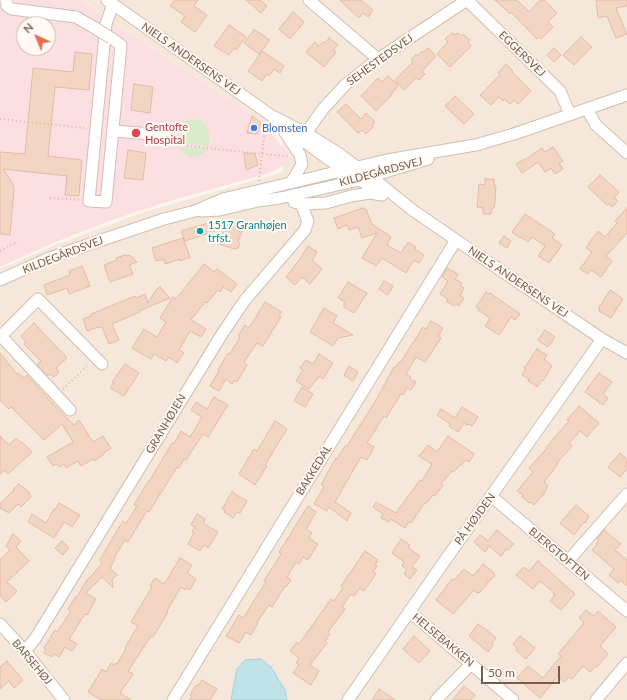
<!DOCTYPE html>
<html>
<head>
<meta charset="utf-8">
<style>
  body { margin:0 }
  #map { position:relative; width:627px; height:700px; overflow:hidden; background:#fdf6ec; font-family:Lato,sans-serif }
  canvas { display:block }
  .north { position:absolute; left:16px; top:16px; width:40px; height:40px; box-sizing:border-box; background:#fffaf3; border:1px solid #cabbb1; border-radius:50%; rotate:316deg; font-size:11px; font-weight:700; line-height:16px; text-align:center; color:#7a5c4d }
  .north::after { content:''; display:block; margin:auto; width:14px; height:18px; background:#e76f51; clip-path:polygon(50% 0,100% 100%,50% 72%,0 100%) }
  .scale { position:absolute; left:481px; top:666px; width:79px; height:18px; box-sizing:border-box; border:2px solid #7a5c4d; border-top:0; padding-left:5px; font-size:12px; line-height:14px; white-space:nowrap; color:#7a5c4d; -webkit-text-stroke:3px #fffaf3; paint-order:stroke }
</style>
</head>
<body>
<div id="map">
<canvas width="627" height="700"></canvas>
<div class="north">N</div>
<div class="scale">50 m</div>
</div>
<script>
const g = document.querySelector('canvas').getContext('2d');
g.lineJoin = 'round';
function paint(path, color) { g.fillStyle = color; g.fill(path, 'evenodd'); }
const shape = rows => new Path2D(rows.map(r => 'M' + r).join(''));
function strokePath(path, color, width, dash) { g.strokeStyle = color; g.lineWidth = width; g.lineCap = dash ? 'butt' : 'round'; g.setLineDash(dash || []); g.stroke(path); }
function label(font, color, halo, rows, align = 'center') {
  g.font = font + ' Lato,sans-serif'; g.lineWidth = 4; g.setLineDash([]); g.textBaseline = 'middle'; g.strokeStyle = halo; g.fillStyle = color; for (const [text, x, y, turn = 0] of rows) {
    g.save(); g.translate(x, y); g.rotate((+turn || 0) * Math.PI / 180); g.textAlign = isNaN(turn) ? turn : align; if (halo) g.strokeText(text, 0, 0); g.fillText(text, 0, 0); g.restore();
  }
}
paint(shape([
  [83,0,627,0,627,700,0,700,0,269,55,245,144,212,283,172,282,136]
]), '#f5e8da');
paint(shape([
  [0,0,82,0,263,123,287,153,289,162,270,173,173,200,115,219,53,243,0,267],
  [24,24,48,24,48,48,24,48]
]), '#fbdfe3');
paint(shape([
  [191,119,200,120,206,125,209,132,209,146,179,143,182,126,187,120],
  [179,147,208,149,200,156,196,157,191,157,183,154]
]), '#d8ecc9');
const water = shape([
  [261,659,271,667,285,690,287,700,231,700,237,669,245,660,261,659]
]);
paint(water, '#bfe3e8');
strokePath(water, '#a5d3da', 1);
const building = shape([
  [175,0,198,0,194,6,207,15,195,32,181,22,185,16,170,6,175,0],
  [246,0,260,0,267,6,261,13,246,0],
  [340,0,361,0,373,10,368,17,363,13,359,18,345,5,340,0],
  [495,0,517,0,529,12,540,0,544,0,557,13,548,22,553,27,541,39,539,37,537,39,511,12,510,14,495,0],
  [596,0,627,0,627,6,616,8,627,34,616,38,607,16,598,18,596,0],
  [293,12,304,22,290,39,279,29,293,12],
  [229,25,246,37,236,50,234,48,229,55,214,46,229,25],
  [254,30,255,30,270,40,259,54,244,43,254,30],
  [452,33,455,35,458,33,461,36,463,34,470,40,468,42,471,46,450,67,437,54,448,42,445,39,452,33],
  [581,37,592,47,574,65,563,55,581,37],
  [329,38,338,45,333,50,336,52,324,67,306,52,315,42,319,46,323,42,325,43,329,38],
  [428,48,436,56,422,71,425,74,419,80,416,78,404,90,395,80,413,62,411,60,416,54,418,56,422,51,424,52,428,48],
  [554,48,561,55,554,62,547,55,554,48],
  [262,51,284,66,280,73,274,69,269,76,267,74,262,81,248,71,262,51],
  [75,52,92,54,89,90,55,87,48,156,82,160,79,196,65,195,67,176,3,169,13,184,14,189,10,235,0,234,0,152,25,154,33,68,73,72,75,52],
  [506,64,513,71,512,72,531,91,518,104,514,100,510,104,504,99,503,101,499,97,491,105,480,95,500,75,498,73,506,64],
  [388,76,398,85,390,97,376,111,361,96,378,78,382,82,388,76],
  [134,84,153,87,150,113,131,110,134,84],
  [455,96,474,114,464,124,445,106,455,96],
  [346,104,361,119,366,113,375,122,372,125,373,127,366,134,362,130,358,133,337,112,346,104],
  [252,116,261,123,257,134,247,133,252,116],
  [553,147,563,161,559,163,563,169,555,174,551,168,545,172,538,162,522,173,516,164,529,157,542,148,545,152,553,147],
  [128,150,146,153,143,180,124,178,128,150],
  [244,153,255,154,258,165,246,170,244,153],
  [600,175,619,192,614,198,618,201,612,207,609,204,607,205,588,187,600,175],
  [485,179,494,179,494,185,496,186,495,202,494,208,492,208,491,214,483,214,483,208,477,207,479,184,485,185,485,179],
  [363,208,364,209,366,209,372,224,391,237,387,245,401,253,408,242,416,247,415,249,424,255,419,263,414,260,406,273,382,258,376,266,362,258,377,233,362,238,358,227,349,230,347,225,338,229,334,218,363,208],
  [627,208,627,233,606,256,612,261,601,277,591,270,588,274,580,269,592,252,586,248,591,240,598,231,605,237,617,223,615,221,627,208],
  [525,214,555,234,552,238,562,245,549,263,538,256,545,246,532,237,528,242,521,237,520,238,512,232,525,214],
  [226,220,241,224,241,226,244,227,238,241,240,243,239,246,238,248,234,249,219,244,226,220],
  [212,222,215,231,185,241,181,231,212,222],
  [504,236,511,241,507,248,499,243,504,236],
  [183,238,190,257,180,261,180,259,165,264,164,259,156,261,152,248,183,238],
  [308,246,317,252,312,260,322,269,310,284,302,277,295,285,286,277,300,259,308,246],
  [125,255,126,256,130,255,137,262,129,265,133,274,110,282,104,265,117,260,116,258,125,255],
  [204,264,214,272,217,269,237,284,231,292,223,287,220,292,218,290,207,303,205,302,191,320,206,329,201,337,190,331,179,350,184,353,177,363,169,357,166,361,154,354,151,359,132,348,144,329,157,337,166,322,160,318,173,297,176,299,204,264],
  [82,266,90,286,69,294,67,288,47,295,44,285,70,275,69,271,82,266],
  [447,268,458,274,455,279,462,283,460,286,464,288,460,296,464,298,459,306,456,304,454,306,446,301,448,299,440,294,448,281,442,277,447,268],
  [384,281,393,286,388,295,379,289,384,281],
  [348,282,367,293,354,313,344,307,344,301,338,298,348,282],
  [160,287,170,298,139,311,140,312,112,324,119,340,109,344,102,327,98,328,98,327,87,331,83,319,91,316,91,314,135,296,136,298,145,294,148,303,156,290,160,287],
  [610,290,621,297,620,298,623,299,611,318,599,311,600,310,598,309,610,290],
  [486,292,489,294,490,293,520,314,515,320,511,317,499,335,485,326,490,318,478,310,479,308,476,307,486,292],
  [265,302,282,312,279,316,281,317,263,346,257,343,244,362,247,365,237,382,234,380,232,384,226,379,219,391,210,386,219,371,218,370,228,353,230,354,240,337,238,336,245,325,249,328,265,302],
  [324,308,337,316,333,323,353,335,338,338,333,346,310,332,324,308],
  [431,321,443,328,438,336,441,338,425,362,416,357,406,374,411,377,410,379,416,382,411,390,407,388,403,395,401,394,386,418,384,416,367,443,374,447,367,460,361,457,335,502,351,513,347,521,329,507,327,511,314,504,324,487,321,485,332,465,336,458,337,459,345,446,347,446,376,400,394,367,395,368,399,362,400,363,423,327,426,329,431,321],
  [34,323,67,358,56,368,59,372,54,377,50,374,48,376,37,365,41,361,24,344,26,342,21,336,34,323],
  [545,330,555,337,548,347,538,340,545,330],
  [537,349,547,355,544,359,552,366,543,381,542,380,537,387,528,381,529,379,522,375,526,369,524,368,537,349],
  [0,353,17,374,18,373,24,378,27,375,53,404,74,425,79,420,93,442,103,436,111,448,105,452,103,455,94,461,93,459,81,466,78,461,66,468,64,464,59,467,57,464,53,466,47,457,73,442,62,424,44,440,11,407,9,409,0,400,0,353],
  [319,354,333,363,323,379,319,376,309,389,296,381,303,370,300,368,306,360,313,364,319,354],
  [125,364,139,373,124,396,110,388,114,382,112,382,125,364],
  [349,366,358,372,353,381,344,375,349,366],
  [599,373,612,382,603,394,608,398,603,405,585,392,599,373],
  [302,387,313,394,305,407,294,401,302,387],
  [214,397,228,405,208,437,203,434,186,460,184,459,179,468,177,467,149,512,147,511,128,542,125,540,114,558,115,559,110,568,117,575,112,579,113,588,102,577,86,593,96,599,87,615,85,614,69,639,77,644,72,651,65,647,59,657,54,654,52,657,44,653,46,649,44,648,55,630,57,632,71,611,68,609,76,596,77,597,86,581,96,571,95,571,102,564,100,560,115,534,123,521,126,524,137,506,134,505,149,480,150,480,172,443,174,444,181,431,190,437,202,417,191,410,196,402,207,409,214,397],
  [579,406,599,423,587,437,580,431,569,443,572,446,557,463,558,464,544,482,548,486,543,495,534,505,530,502,529,503,522,497,523,495,517,491,533,472,529,468,547,448,546,448,554,438,569,421,567,420,579,406],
  [462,407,478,417,472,426,468,424,467,425,464,423,458,432,449,426,450,424,437,415,441,409,455,418,462,407],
  [275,421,287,429,265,465,267,466,255,485,239,474,254,449,257,451,275,421],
  [0,436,9,445,16,438,20,442,23,443,32,452,8,474,5,470,0,474,0,436],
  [448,436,474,454,469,462,466,460,453,472,452,471,441,484,443,485,435,496,433,495,428,502,426,502,425,504,424,504,411,523,409,522,405,528,391,519,389,522,381,518,383,514,373,507,376,502,396,513,420,480,422,481,432,464,419,456,428,445,437,452,448,436],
  [620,453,627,459,627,469,620,477,608,467,620,453],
  [19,484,22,487,22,486,30,493,29,494,31,497,21,507,18,504,9,513,0,508,0,504,14,490,13,489,19,484],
  [232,492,247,501,240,513,237,512,233,518,224,512,225,510,222,509,232,492],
  [59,503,80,515,72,527,64,522,54,538,28,522,32,514,46,523,54,509,55,510,59,503],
  [576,505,589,516,585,523,584,522,574,535,560,523,576,505],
  [308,506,316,512,306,529,312,533,309,538,318,544,308,560,303,557,299,564,296,562,287,577,291,580,286,587,285,586,272,607,269,605,257,622,258,623,251,635,246,632,239,643,226,636,239,615,243,618,266,582,264,581,281,554,279,552,308,506],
  [197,514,205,519,203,523,218,532,208,548,204,545,200,551,188,544,194,533,192,532,195,527,191,525,197,514],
  [497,530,514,544,508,550,506,549,501,556,489,546,485,552,474,542,480,535,488,541,497,530],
  [604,530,621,544,615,550,627,560,627,586,620,580,618,583,609,575,614,569,592,550,597,545,596,544,599,540,597,539,604,530],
  [13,534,21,541,16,547,29,561,7,582,17,591,6,602,0,595,0,560,10,550,6,546,13,534],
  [401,539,410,545,408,548,420,556,412,567,417,570,410,579,404,574,407,569,402,566,404,562,392,553,401,539],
  [62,541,69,548,63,555,55,548,62,541],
  [365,551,378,560,375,565,377,566,373,572,376,574,364,591,360,588,354,596,351,594,342,607,345,609,328,632,330,634,325,641,327,643,310,665,319,671,311,685,293,673,299,665,296,663,299,658,290,651,297,642,299,644,331,599,334,601,343,588,341,586,365,551],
  [180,558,192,565,187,573,196,579,190,590,187,588,185,590,181,587,167,611,168,612,153,637,151,636,128,671,133,674,120,693,131,700,101,700,88,692,102,669,106,672,111,663,115,665,116,663,117,664,126,649,125,648,138,626,131,622,152,587,150,586,155,578,164,584,180,558],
  [538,561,575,594,561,610,550,601,555,595,553,594,554,593,540,581,533,589,516,575,524,567,529,571,538,561],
  [483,564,494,573,493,573,495,575,479,593,478,592,477,593,474,590,453,614,436,600,452,579,454,580,464,569,473,576,483,564],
  [586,610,594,616,598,611,616,627,600,646,608,654,597,667,596,666,590,672,583,666,572,679,569,677,564,682,558,676,540,698,517,678,528,666,543,678,561,656,558,654,584,623,579,618,586,610],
  [478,624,483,628,483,627,496,638,492,643,493,645,488,652,469,636,478,624],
  [414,636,430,651,419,663,403,649,414,636],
  [520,636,535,648,526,659,516,650,517,648,513,644,520,636],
  [7,661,23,680,14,688,9,681,0,689,0,667,7,661],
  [202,680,217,689,210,700,189,700,192,696,190,695,196,685,198,686,202,680],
  [464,686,475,695,471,700,452,700,464,686],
  [379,689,395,700,372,700,379,689]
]);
paint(building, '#f3d5c3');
strokePath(building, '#e6bba3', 1);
const minor = shape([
  [6,0,7,6,12,9,76,17,95,28],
  [107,0,272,116,306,133,338,153,384,187,411,209,456,240,602,339,627,353],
  [309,0,378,59],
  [467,0,560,91,570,114],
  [111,38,121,45,106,202,89,201,106,24,113,4],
  [587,109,596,125,627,153],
  [276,119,300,155,302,164,291,183],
  [113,131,165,135],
  [296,135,328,159,344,170,359,180,383,193],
  [475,145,514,134,627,95],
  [296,149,306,133,323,109,346,84,378,59,467,0],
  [294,202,301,204,326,203,351,196,370,193,382,195],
  [201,211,220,210,258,201,280,198,359,180,428,159],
  [0,280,47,259,87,245,164,219,195,211,223,199,387,160,481,144],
  [0,335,70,410],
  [1,336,38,299,102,364],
  [491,496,627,611],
  [568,561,627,494],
  [409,611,513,700],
  [0,624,25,651,64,700],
  [25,651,35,639,222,334,245,300,305,230,308,221,301,204],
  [173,700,456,240],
  [348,700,446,559,491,496,602,339],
  [436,700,471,664],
  [596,700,627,663]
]);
strokePath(minor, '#d1beb0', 13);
strokePath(shape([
  [0,119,85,128],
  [171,144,262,154,288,156],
  [259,181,265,128,268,124],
  [50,198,80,200],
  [0,251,8,246,18,242],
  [63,389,89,364]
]), '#d9b8a5', 2, [1, 3]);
strokePath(minor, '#fff', 11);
const minorBridge = shape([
  [95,28,111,38]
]);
strokePath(minorBridge, '#d1beb0', 13, []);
strokePath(minorBridge, '#fff', 11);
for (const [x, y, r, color] of [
  [254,128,4,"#3f7fe0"],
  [136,133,5,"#e0444e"],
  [200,231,4,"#0f9aa8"]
]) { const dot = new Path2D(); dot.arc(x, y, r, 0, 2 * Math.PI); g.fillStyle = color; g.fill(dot); strokePath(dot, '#fffaf3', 1.5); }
label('11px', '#7a5c4d', '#fffaf3', [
  ["EGGERSVEJ",522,54,44],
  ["NIELS ANDERSENS VEJ",191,59,35],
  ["SEHESTEDSVEJ",380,60,-36],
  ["KILDEGÅRDSVEJ",381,172,-15],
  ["KILDEGÅRDSVEJ",63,255,-21],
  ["NIELS ANDERSENS VEJ",518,282,34],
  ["GRANHØJEN",166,424,-59],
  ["BAKKEDAL",314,470,-58],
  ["PÅ HØJDEN",475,519,-54],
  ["BJERGTOFTEN",559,554,40],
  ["HELSEBAKKEN",443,640,40],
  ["BARSEHØJ",32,662,50]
]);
label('11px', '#be3a42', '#fffaf3', [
  ["Gentofte",145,127],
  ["Hospital",145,140]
], 'left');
label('11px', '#366cbe', '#fffaf3', [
  ["Blomsten",262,128]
], 'left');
label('11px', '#0d838f', '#fffaf3', [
  ["1517 Granhøjen",208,225],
  ["trfst.",208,238]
], 'left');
</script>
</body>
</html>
